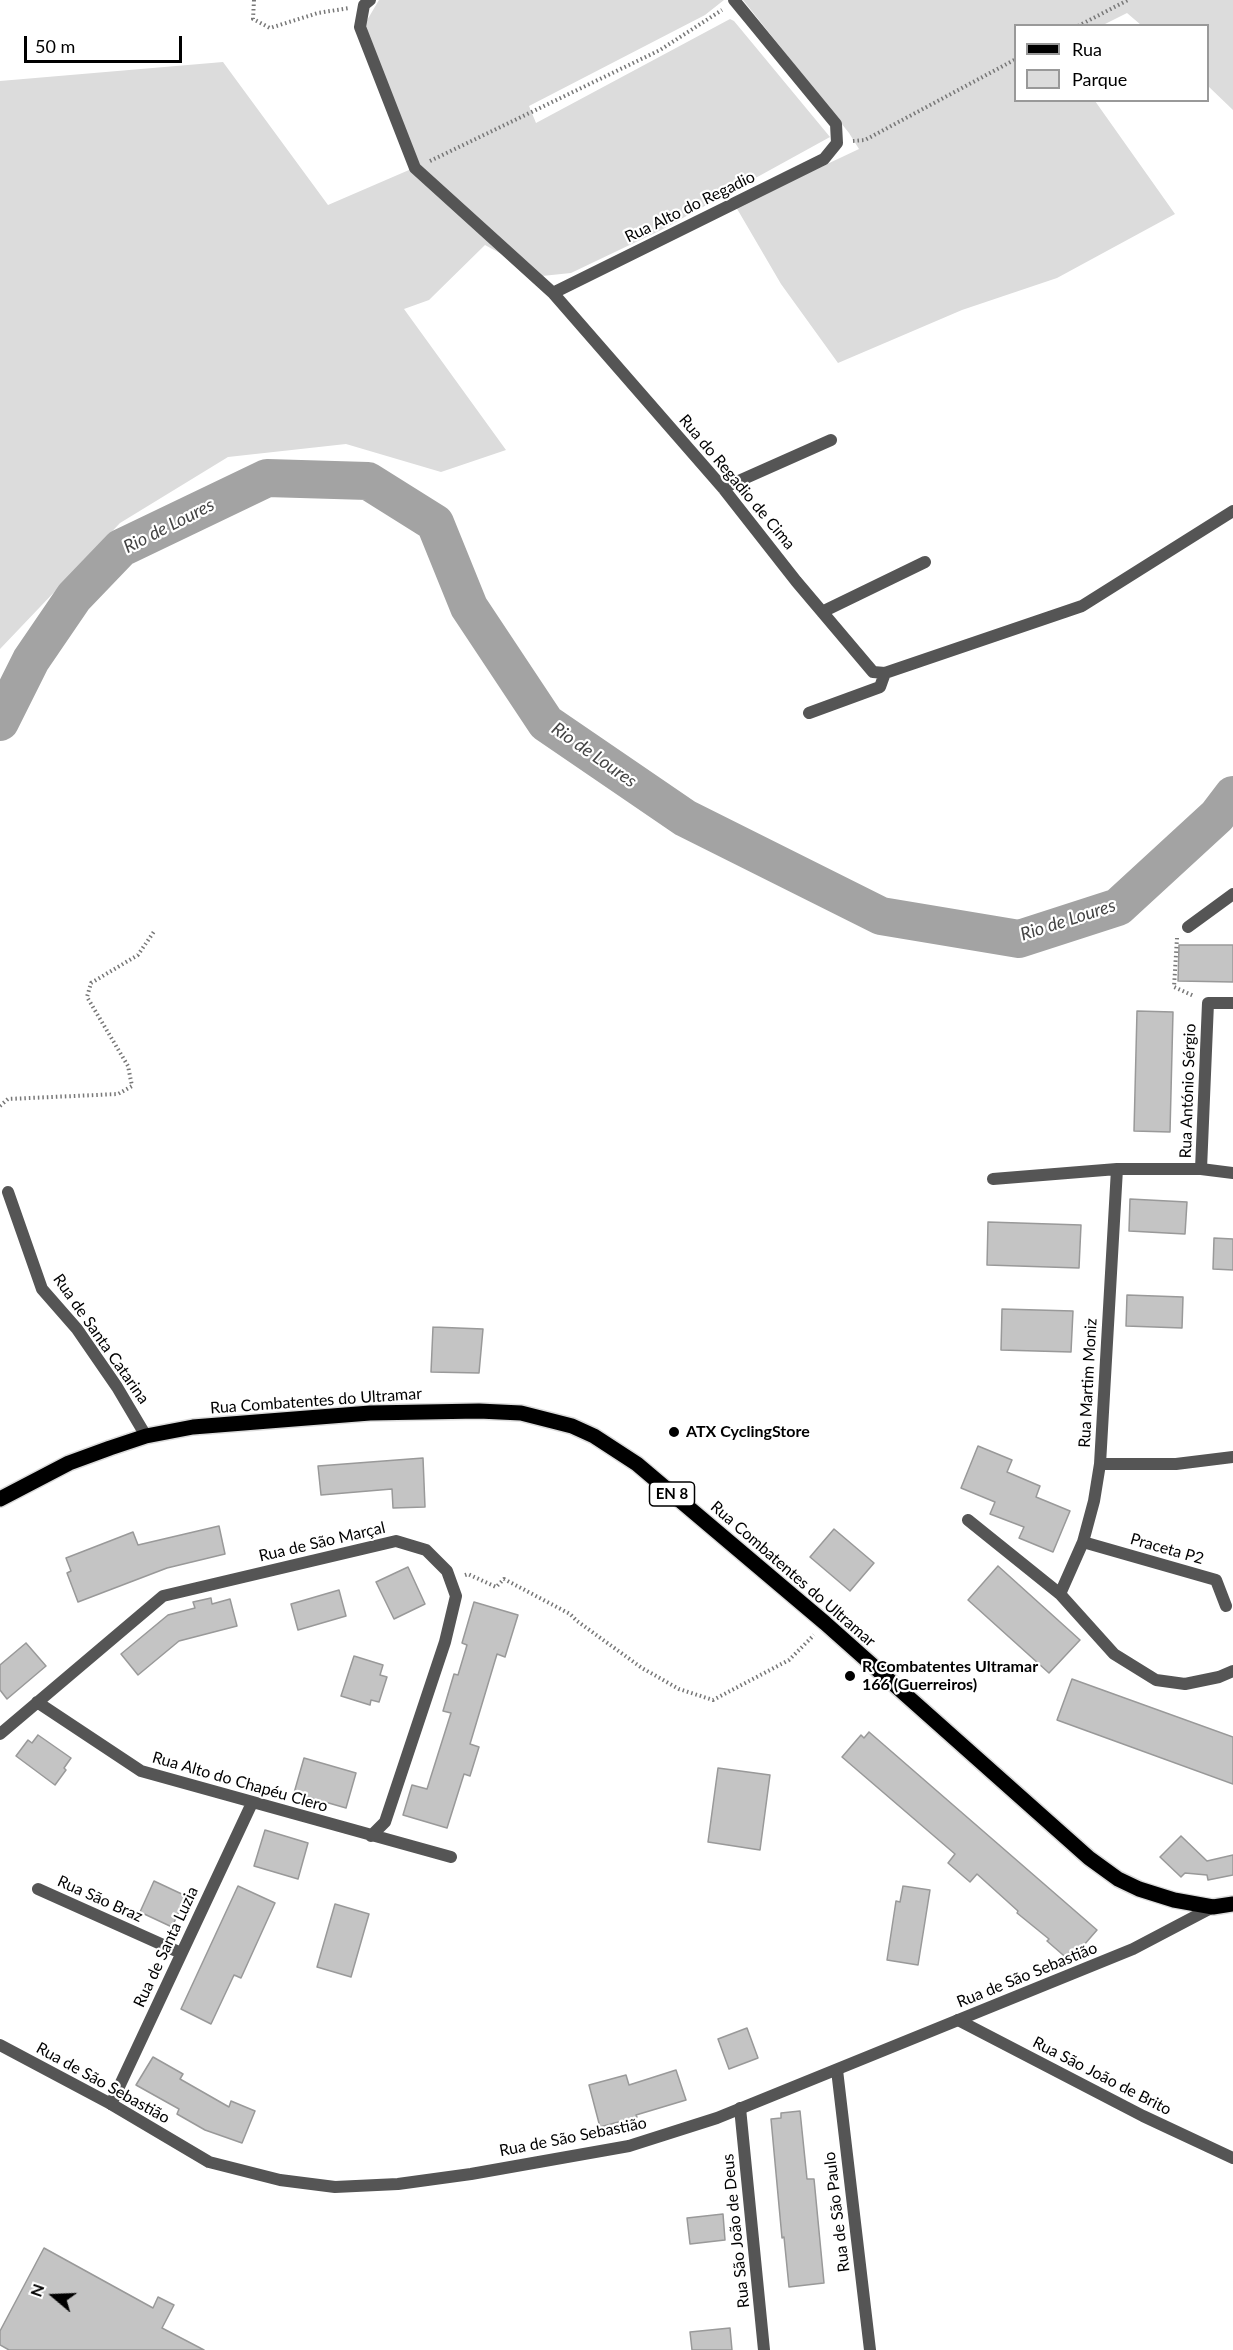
<!DOCTYPE html>
<html>
<head>
<meta charset="utf-8">
<style>
  body { margin:0 }
  #map { position:relative; width:1233px; height:2350px; overflow:hidden; background:#fff; font-family:Lato,sans-serif }
  canvas { display:block }
  .legend { position:absolute; left:1014px; top:24px; width:195px; height:78px; box-sizing:border-box; background:#fff; border:2px solid #999; margin:0; padding:8px 10px; list-style:none; font-size:18px; color:#000 }
  .legend li { display:flex; align-items:center; gap:12px; height:30px }
  .legend b { width:30px; border:2px solid #999 }
  .north { position:absolute; left:24px; top:2266px; width:60px; height:60px; -webkit-text-stroke:4px #fff; paint-order:stroke; rotate:289deg; font-size:16px; font-weight:700; line-height:24px; text-align:center; color:#000 }
  .north::after { content:''; display:block; margin:auto; width:21px; height:27px; background:#000; clip-path:polygon(50% 0,100% 100%,50% 72%,0 100%) }
  .scale { position:absolute; left:24px; top:36px; width:158px; height:27px; box-sizing:border-box; border:3px solid #000; border-top:0; padding-left:8px; font-size:18px; line-height:21px; white-space:nowrap; color:#000; -webkit-text-stroke:4px #fff; paint-order:stroke }
</style>
</head>
<body>
<div id="map">
<canvas width="1233" height="2350"></canvas>
<ul class="legend">
<li><b style="height:8px;background:#000"></b>Rua</li>
<li><b style="height:16px;background:#dcdcdc"></b>Parque</li>
</ul>
<div class="north">N</div>
<div class="scale">50 m</div>
</div>
<script>
const g = document.querySelector('canvas').getContext('2d');
g.lineJoin = 'round';
function paint(path, color) { g.fillStyle = color; g.fill(path, 'evenodd'); }
const shape = rows => new Path2D(rows.map(r => 'M' + r).join(''));
function strokePath(path, color, width, dash) { g.strokeStyle = color; g.lineWidth = width; g.lineCap = dash ? 'butt' : 'round'; g.setLineDash(dash || []); g.stroke(path); }
function label(font, color, halo, rows, align = 'center') {
  g.font = font + ' Lato,sans-serif'; g.lineWidth = 4.5; g.setLineDash([]); g.textBaseline = 'middle'; g.strokeStyle = halo; g.fillStyle = color; for (const [text, x, y, turn = 0] of rows) {
    g.save(); g.translate(x, y); g.rotate((+turn || 0) * Math.PI / 180); g.textAlign = isNaN(turn) ? turn : align; if (halo) g.strokeText(text, 0, 0); g.fillText(text, 0, 0); g.restore();
  }
}
paint(shape([
  [379,0,724,0,705,15,529,106,536,123,730,19,734,21,830,137,661,230,571,273,542,276,485,245,429,300,404,309,506,450,441,472,346,444,228,457,120,523,0,649,0,81,223,62,328,205,409,170,412,151,363,27],
  [743,0,1233,0,1233,110,1208,86,1208,26,1141,25,1127,13,1103,25,1016,26,1016,100,1095,101,1175,214,1057,278,962,310,838,363,781,284,736,207,859,149,849,133]
]), '#dcdcdc');
strokePath(shape([
  [0,722,31,660,74,597,121,548,267,478,368,481,435,523,469,607,546,723,685,818,881,916,1019,939,1118,907,1217,816,1233,795]
]), '#a3a3a3', 38);
const building = shape([
  [1179,945,1233,945,1233,982,1178,981,1179,945],
  [1137,1011,1173,1012,1170,1132,1134,1131,1137,1011],
  [1130,1199,1187,1202,1185,1234,1129,1231,1130,1199],
  [988,1222,1081,1225,1079,1268,987,1265,988,1222],
  [1214,1238,1233,1239,1233,1270,1213,1269,1214,1238],
  [1127,1295,1183,1297,1182,1328,1126,1326,1127,1295],
  [1002,1309,1073,1311,1071,1352,1001,1350,1002,1309],
  [433,1327,483,1329,479,1373,431,1372,433,1327],
  [978,1446,1012,1460,1007,1472,1040,1486,1036,1497,1070,1511,1053,1552,1019,1538,1024,1527,990,1514,995,1502,961,1488,978,1446],
  [423,1458,425,1507,393,1508,392,1489,321,1495,318,1466,423,1458],
  [219,1526,225,1554,167,1568,78,1602,67,1573,71,1571,66,1558,133,1532,138,1545,219,1526],
  [834,1529,874,1563,850,1591,810,1557,834,1529],
  [998,1566,1080,1640,1049,1673,968,1600,998,1566],
  [408,1567,425,1604,394,1619,376,1582,408,1567],
  [339,1590,346,1616,298,1630,291,1604,339,1590],
  [211,1598,212,1604,230,1599,237,1626,179,1641,138,1675,121,1654,168,1615,195,1608,193,1602,211,1598],
  [474,1602,518,1615,505,1657,497,1654,470,1744,479,1747,470,1776,464,1774,447,1828,403,1815,412,1785,427,1789,451,1713,443,1711,454,1674,458,1675,467,1645,462,1643,474,1602],
  [26,1643,46,1666,7,1699,0,1690,0,1665,26,1643],
  [354,1656,383,1665,380,1675,387,1677,379,1702,371,1700,370,1705,341,1696,354,1656],
  [1072,1679,1233,1737,1233,1784,1057,1720,1072,1679],
  [869,1732,1097,1930,1070,1961,1047,1941,1049,1939,1017,1913,1018,1911,977,1874,970,1882,948,1863,955,1854,842,1757,861,1735,864,1738,869,1732],
  [38,1735,71,1758,64,1768,66,1770,55,1785,16,1756,28,1740,32,1743,38,1735],
  [304,1758,356,1773,346,1808,294,1793,304,1758],
  [718,1768,770,1775,760,1850,708,1842,718,1768],
  [265,1830,308,1843,298,1879,254,1866,265,1830],
  [1181,1836,1207,1861,1233,1855,1233,1875,1208,1880,1207,1875,1185,1873,1181,1877,1160,1857,1181,1836],
  [154,1881,186,1896,172,1927,140,1912,154,1881],
  [238,1886,275,1903,241,1978,234,1975,211,2024,181,2009,238,1886],
  [903,1886,930,1890,918,1965,887,1960,896,1901,900,1902,903,1886],
  [335,1904,369,1914,351,1977,317,1967,335,1904],
  [747,2028,758,2058,729,2069,718,2039,747,2028],
  [153,2057,183,2074,180,2079,229,2107,231,2101,255,2111,242,2143,205,2130,177,2114,179,2109,136,2085,153,2057],
  [676,2070,686,2100,636,2115,637,2117,600,2127,589,2085,626,2075,629,2085,676,2070],
  [800,2111,807,2179,814,2179,824,2283,789,2287,784,2237,782,2238,771,2119,781,2118,781,2113,800,2111],
  [723,2214,725,2240,690,2244,687,2218,723,2214],
  [44,2248,153,2308,158,2297,174,2305,162,2328,204,2350,9,2350,0,2345,0,2331,44,2248],
  [730,2328,732,2350,692,2350,690,2332,730,2328]
]);
paint(building, '#c4c4c4');
strokePath(building, '#999', 1.5);
const primary = shape([
  [0,1499,69,1463,110,1448,146,1436,193,1427,370,1413,479,1411,521,1413,572,1426,594,1436,637,1464,825,1623,1089,1858,1118,1879,1139,1889,1174,1900,1213,1907,1233,1904]
]);
strokePath(primary, '#dbdbdb', 18);
strokePath(shape([
  [254,0,253,19,270,28,318,13,349,8],
  [1078,26,1128,0],
  [853,141,865,140,1016,59],
  [430,161,660,50,722,10],
  [1177,938,1174,987,1194,996],
  [0,1106,8,1099,118,1094,132,1086,128,1066,87,997,91,983,138,955,155,930],
  [465,1575,468,1574,496,1587,504,1579,570,1614,577,1621,642,1668,679,1689,713,1700,789,1660,814,1635]
]), '#777', 4, [1.5, 3]);
strokePath(shape([
  [370,0,364,5,360,27,415,168,553,293,723,488,796,581,873,672,885,673,1082,606,1233,511],
  [553,293,824,159,837,143,836,124,734,0],
  [723,488,831,440],
  [822,612,925,562],
  [809,713,880,687,885,673],
  [1188,927,1233,894],
  [1201,1169,1208,1003,1233,1003],
  [993,1179,1117,1169,1201,1169,1233,1173],
  [8,1192,42,1289,77,1329,117,1387,146,1436],
  [1100,1464,1176,1464,1233,1457],
  [968,1520,1060,1594,1114,1654,1156,1680,1185,1684,1219,1677,1233,1671],
  [1083,1542,1216,1580,1226,1606],
  [1060,1594,1083,1542,1094,1501,1100,1464,1117,1169],
  [37,1702,141,1771,451,1857],
  [0,1734,163,1596,396,1541,426,1550,447,1571,456,1596,445,1642,385,1822,371,1836],
  [38,1889,181,1953],
  [958,2020,1143,2116,1233,2158],
  [837,2070,870,2350],
  [111,2104,252,1803],
  [740,2108,764,2350]
]), '#555', 12);
strokePath(shape([
  [0,2045,111,2104,209,2162,280,2180,335,2187,398,2184,471,2174,629,2146,717,2118,1133,1949,1213,1907]
]), '#555', 12);
strokePath(primary, '#000', 15);
for (const [x, y, r, color] of [
  [674,1432,6,"#000"],
  [850,1676,6,"#000"]
]) { const dot = new Path2D(); dot.arc(x, y, r, 0, 2 * Math.PI); g.fillStyle = color; g.fill(dot); strokePath(dot, '#fff', 2); }
for (const [x, y, w] of [
  [672,1494,45]
]) { const box = new Path2D(); box.roundRect(x - w / 2, y - 12, w, 24, 4.5); g.fillStyle = '#fff'; g.fill(box); strokePath(box, '#000', 1.5); }
label('bold 15px', '#000', null, [
  ["EN 8",672,1494]
]);
label('16px', '#000', '#fff', [
  ["Rua Alto do Regadio",690,207,-26],
  ["Rua do Regadio de Cima",737,482,50],
  ["Rua António Sérgio",1188,1091,-88],
  ["Rua de Santa Catarina",101,1339,55],
  ["Rua Martim Moniz",1088,1383,-87],
  ["Rua Combatentes do Ultramar",316,1401,-4],
  ["Rua de São Marçal",322,1542,-13],
  ["Praceta P2",1167,1549,16],
  ["Rua Combatentes do Ultramar",793,1574,41],
  ["Rua Alto do Chapéu Clero",240,1782,16],
  ["Rua São Braz",100,1899,24],
  ["Rua de Santa Luzia",166,1947,-65],
  ["Rua de São Sebastião",1027,1975,-22],
  ["Rua São João de Brito",1102,2076,27],
  ["Rua de São Sebastião",103,2083,29],
  ["Rua de São Sebastião",573,2137,-11],
  ["Rua de São Paulo",837,2212,-97],
  ["Rua São João de Deus",736,2231,-96]
]);
label('bold 16px', '#000', '#fff', [
  ["ATX CyclingStore",686,1432],
  ["R Combatentes Ultramar",862,1667],
  ["166 (Guerreiros)",862,1685]
], 'left');
label('italic 18px', '#444', '#fff', [
  ["Rio de Loures",169,526,-27],
  ["Rio de Loures",594,755,35],
  ["Rio de Loures",1068,920,-18]
]);
</script>
</body>
</html>
